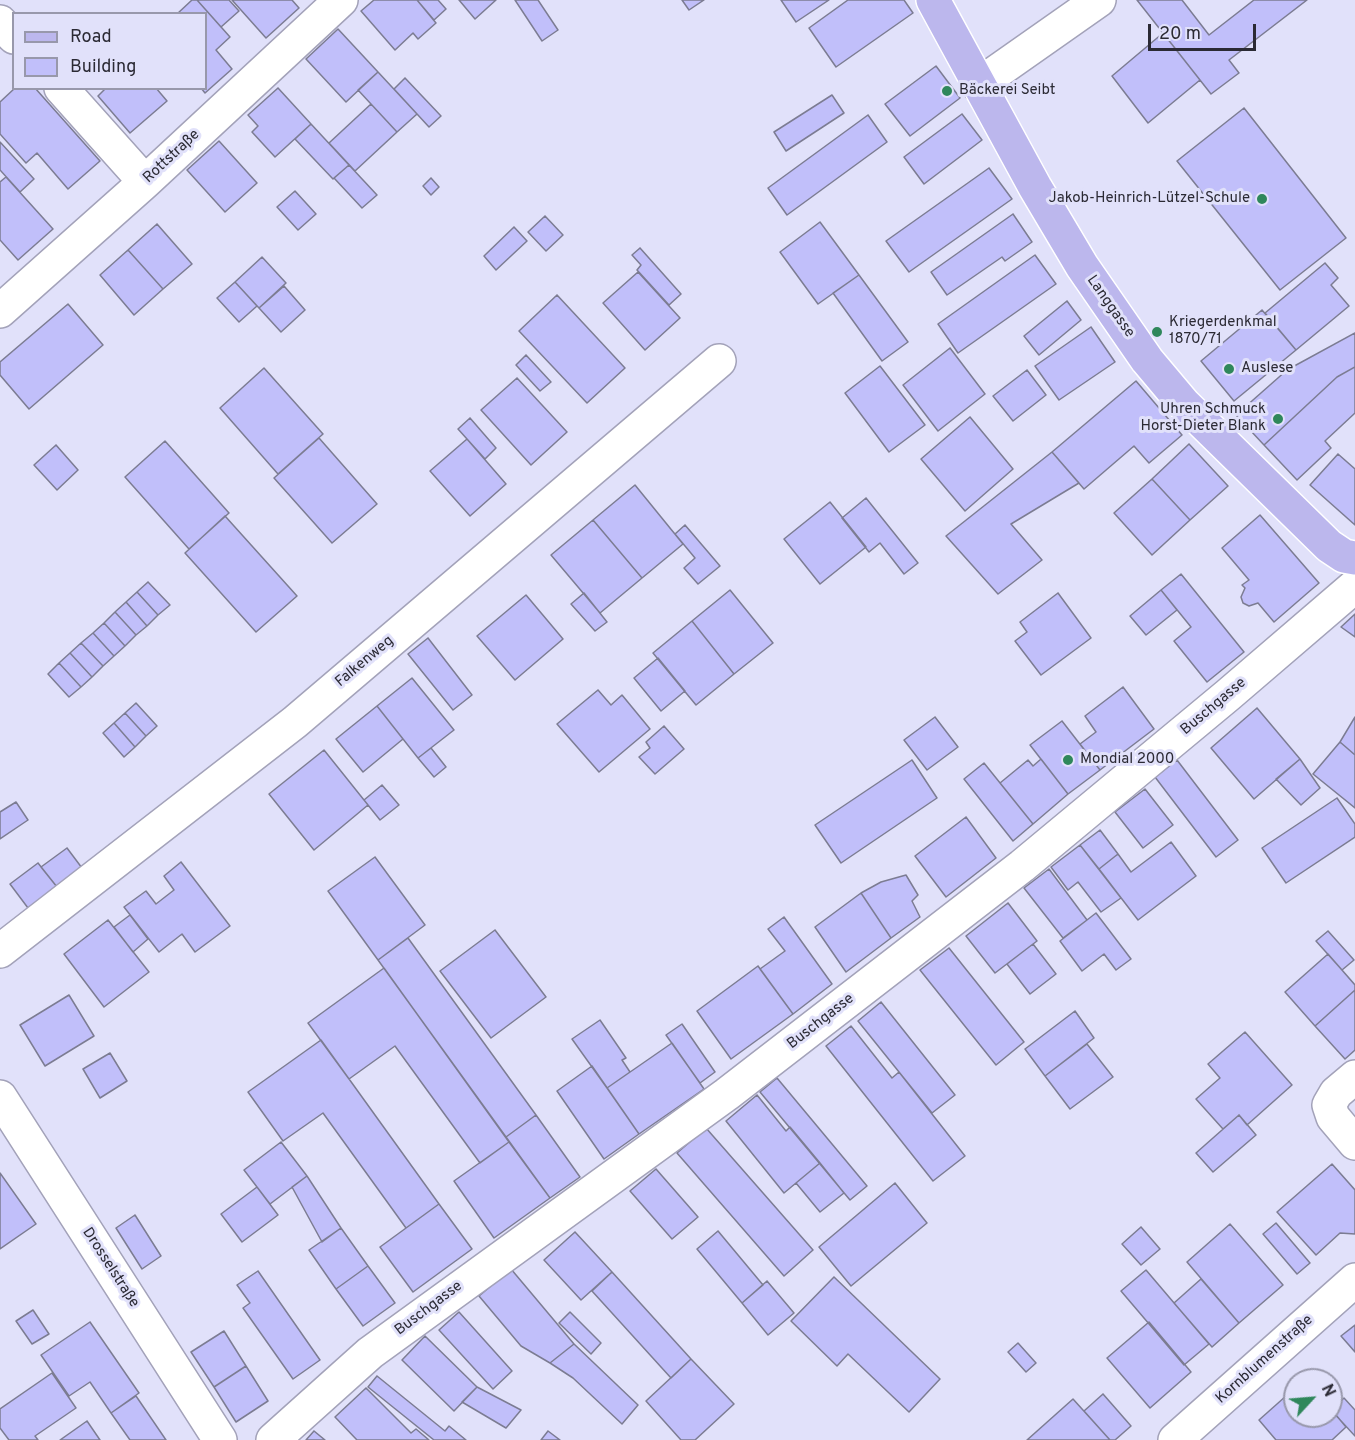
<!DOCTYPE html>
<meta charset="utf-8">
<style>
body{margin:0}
#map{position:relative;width:1355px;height:1440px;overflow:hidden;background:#e1e1fa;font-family:Overpass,sans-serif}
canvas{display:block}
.legend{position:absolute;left:12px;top:12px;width:195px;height:78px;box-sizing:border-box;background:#e1e1fa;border:2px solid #9898ab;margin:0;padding:8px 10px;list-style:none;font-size:18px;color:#2b2a34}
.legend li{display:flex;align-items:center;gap:12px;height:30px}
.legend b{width:30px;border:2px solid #9898ab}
.north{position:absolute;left:1283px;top:1368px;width:60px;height:60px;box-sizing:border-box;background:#e1e1fa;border:2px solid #9898ab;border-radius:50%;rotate:64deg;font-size:16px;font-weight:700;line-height:24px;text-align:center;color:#2b2a34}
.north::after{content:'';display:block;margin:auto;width:21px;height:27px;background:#2f875b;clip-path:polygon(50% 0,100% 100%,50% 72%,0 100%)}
.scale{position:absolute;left:1148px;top:24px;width:108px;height:27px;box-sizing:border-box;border:3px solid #2b2a34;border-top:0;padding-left:8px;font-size:18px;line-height:21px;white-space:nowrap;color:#2b2a34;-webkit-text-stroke:4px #e1e1fa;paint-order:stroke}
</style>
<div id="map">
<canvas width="1355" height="1440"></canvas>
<ul class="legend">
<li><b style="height:8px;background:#bcb7ed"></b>Road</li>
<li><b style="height:16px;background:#c1bffa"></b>Building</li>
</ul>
<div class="north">N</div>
<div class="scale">20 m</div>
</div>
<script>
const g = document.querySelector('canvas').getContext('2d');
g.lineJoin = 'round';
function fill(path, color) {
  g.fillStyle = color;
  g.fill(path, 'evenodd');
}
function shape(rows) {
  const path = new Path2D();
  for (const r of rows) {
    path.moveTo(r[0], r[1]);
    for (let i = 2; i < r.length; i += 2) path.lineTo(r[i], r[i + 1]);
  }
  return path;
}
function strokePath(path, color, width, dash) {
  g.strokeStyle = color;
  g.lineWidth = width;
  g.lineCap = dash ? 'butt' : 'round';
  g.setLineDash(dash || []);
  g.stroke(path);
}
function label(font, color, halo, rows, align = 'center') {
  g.font = font + ' Overpass,sans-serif';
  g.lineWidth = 6;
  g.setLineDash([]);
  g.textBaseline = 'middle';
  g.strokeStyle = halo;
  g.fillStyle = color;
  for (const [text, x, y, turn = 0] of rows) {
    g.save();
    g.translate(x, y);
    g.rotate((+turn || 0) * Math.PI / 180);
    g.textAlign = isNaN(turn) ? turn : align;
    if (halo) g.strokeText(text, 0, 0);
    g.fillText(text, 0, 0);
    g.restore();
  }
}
const building = shape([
 [192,0,197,0,230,37,216,50,232,69,205,93,201,88,206,88,206,14,177,14,192,0],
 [197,0,229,0,239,11,221,27,197,0],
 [232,0,292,0,299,8,266,38,232,0],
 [374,0,417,0,436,23,418,39,413,33,395,50,361,11,374,0],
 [417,0,438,0,446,9,434,20,417,0],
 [459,0,496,0,475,19,459,0],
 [515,0,538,0,558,30,542,41,515,0],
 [682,0,704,0,689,10,682,0],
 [781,0,829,0,796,22,781,0],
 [848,0,904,0,913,13,836,67,809,28,848,0],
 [1137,0,1182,0,1209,35,1254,0,1307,0,1229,60,1239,73,1211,94,1137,0],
 [338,29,378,72,346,102,306,59,338,29],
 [1163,33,1200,80,1148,123,1112,76,1163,33],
 [936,66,960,98,910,136,885,104,936,66],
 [378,72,417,114,397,132,358,90,378,72],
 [405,78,441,116,429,127,394,89,405,78],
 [15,88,35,88,100,161,68,189,37,153,26,163,0,134,0,102,15,88],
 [106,88,156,88,167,101,130,133,98,96,106,88],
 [278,88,311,124,275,157,252,132,258,126,248,115,278,88],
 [832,95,844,113,786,151,774,132,832,95],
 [371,104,397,132,355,171,329,143,371,104],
 [1244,108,1346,238,1280,290,1177,161,1244,108],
 [962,114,982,140,924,184,904,157,962,114],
 [868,115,887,142,787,215,768,188,868,115],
 [311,124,349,165,333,179,295,139,311,124],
 [219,141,257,183,225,212,187,170,219,141],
 [0,142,34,179,20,192,0,170,0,142],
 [349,165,377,195,362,208,334,178,349,165],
 [989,168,1012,199,909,272,886,241,989,168],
 [6,177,53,229,18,260,0,240,0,182,6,177],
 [431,178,439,187,431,195,423,186,431,178],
 [295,191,316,214,298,230,277,207,295,191],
 [1013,214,1032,242,1005,261,1002,257,947,295,931,272,1013,214],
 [545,216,563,235,546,251,528,232,545,216],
 [820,222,859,275,818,304,780,252,820,222],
 [157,224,192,264,163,289,128,250,157,224],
 [514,227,527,241,496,270,484,256,514,227],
 [640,248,681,294,669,305,637,270,641,265,632,255,640,248],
 [128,250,163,289,134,315,100,275,128,250],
 [1035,255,1056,284,958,353,938,324,1035,255],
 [262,257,286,283,259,308,235,282,262,257],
 [1325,263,1338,278,1331,285,1349,306,1296,350,1265,313,1325,263],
 [638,272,680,318,645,350,603,303,638,272],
 [859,275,908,342,882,361,833,293,859,275],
 [235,282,257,306,239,322,217,298,235,282],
 [284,286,305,310,281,332,259,308,284,286],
 [557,295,625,368,587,403,519,331,557,295],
 [1067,301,1081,320,1039,355,1024,336,1067,301],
 [68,304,103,345,29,409,0,375,0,362,68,304],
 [1262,310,1296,350,1234,401,1201,361,1262,310],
 [1091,327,1115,362,1059,400,1035,366,1091,327],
 [1355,333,1355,367,1337,377,1264,445,1236,415,1287,370,1355,333],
 [950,348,985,394,938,431,903,385,950,348],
 [526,355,551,382,540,391,516,365,526,355],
 [880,366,925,425,889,452,845,393,880,366],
 [1355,367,1355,413,1325,441,1331,448,1297,480,1264,445,1337,377,1355,367],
 [264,368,323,434,278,474,220,408,264,368],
 [1027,370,1046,395,1013,421,993,396,1027,370],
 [517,378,567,432,531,465,481,410,517,378],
 [1136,381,1182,435,1149,463,1134,446,1084,489,1052,452,1136,381],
 [970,417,1013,469,965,511,921,459,970,417],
 [470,418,496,448,485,459,458,429,470,418],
 [319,438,377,504,332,543,274,478,319,438],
 [467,439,506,484,470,516,430,471,467,439],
 [165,441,229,513,189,549,125,477,165,441],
 [1189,444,1228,486,1190,520,1152,479,1189,444],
 [56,445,78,470,57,490,34,465,56,445],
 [1052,452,1079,483,1011,524,1042,560,998,594,946,536,1052,452],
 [1338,454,1355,469,1355,525,1310,485,1338,454],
 [1152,479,1190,520,1152,555,1114,513,1152,479],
 [635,485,683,544,642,578,593,520,635,485],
 [866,498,918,563,904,574,880,543,869,552,842,518,866,498],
 [830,502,866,547,820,584,784,539,830,502],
 [1260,515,1319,583,1274,622,1258,603,1249,606,1243,603,1241,597,1245,588,1242,585,1249,580,1222,548,1260,515],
 [225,516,297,596,256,632,185,553,225,516],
 [593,520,642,578,600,613,551,555,593,520],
 [685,525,720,566,698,584,684,568,695,558,675,534,685,525],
 [1181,574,1244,652,1207,682,1174,641,1191,627,1161,590,1181,574],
 [148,582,170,605,158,615,137,592,148,582],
 [730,590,773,643,734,674,692,621,730,590],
 [1161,590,1177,610,1146,635,1130,616,1161,590],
 [137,592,158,615,147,626,126,602,137,592],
 [584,593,607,622,595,631,571,604,584,593],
 [1058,593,1091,638,1041,675,1015,641,1027,632,1020,622,1058,593],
 [526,595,563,639,515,680,477,636,526,595],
 [126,602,147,626,136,635,115,612,126,602],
 [115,612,136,635,125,646,104,623,115,612],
 [1355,614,1355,637,1341,627,1355,614],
 [692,621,734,674,696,705,653,653,692,621],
 [104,623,125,646,114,656,93,633,104,623],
 [93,633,114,656,103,666,81,643,93,633],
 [428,638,472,695,453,710,408,654,428,638],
 [81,643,103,666,92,677,70,653,81,643],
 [70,653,92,677,81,687,59,663,70,653],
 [658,658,685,691,661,711,634,678,658,658],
 [59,663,81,687,69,697,48,674,59,663],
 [412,678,454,730,418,758,377,706,412,678],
 [1123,687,1154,729,1100,770,1080,744,1096,732,1085,716,1123,687],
 [598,690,611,705,622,695,650,729,599,772,557,724,598,690],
 [136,703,157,726,146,736,125,713,136,703],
 [377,706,403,739,363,772,336,739,377,706],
 [1257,708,1300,759,1254,799,1211,748,1257,708],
 [125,713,146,736,135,747,114,723,125,713],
 [935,717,958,747,927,770,904,740,935,717],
 [1355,717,1355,755,1340,742,1355,717],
 [1062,721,1100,770,1068,794,1030,745,1062,721],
 [114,723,135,747,124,757,103,733,114,723],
 [664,726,684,749,655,774,639,757,650,748,646,742,664,726],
 [1340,742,1355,755,1355,808,1313,774,1340,742],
 [431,748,446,767,434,777,418,758,431,748],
 [324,750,368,805,314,850,269,794,324,750],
 [1041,759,1068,794,1033,824,1000,783,1028,760,1033,766,1041,759],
 [1300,759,1320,788,1301,805,1276,779,1300,759],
 [912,760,937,798,841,863,815,825,912,760],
 [1177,760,1238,840,1216,857,1155,777,1177,760],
 [984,763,1033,824,1013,841,964,779,984,763],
 [382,785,399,805,380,820,364,800,382,785],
 [1145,789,1173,825,1143,848,1115,812,1145,789],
 [1337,798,1355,824,1355,837,1286,883,1262,848,1337,798],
 [16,802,28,820,0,839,0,812,16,802],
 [966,817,996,858,946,897,915,856,966,817],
 [1100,830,1118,854,1099,869,1080,845,1100,830],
 [1171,842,1196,876,1138,920,1099,869,1118,854,1131,872,1171,842],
 [1080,845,1121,898,1101,912,1078,882,1068,890,1051,867,1080,845],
 [67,848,82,868,57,887,41,867,67,848],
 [375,857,425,925,378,960,328,891,375,857],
 [181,862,230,926,195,952,182,934,159,952,124,907,146,891,156,904,174,890,164,876,181,862],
 [38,863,57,887,28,908,10,884,38,863],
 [1049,869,1087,920,1063,938,1024,888,1049,869],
 [906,875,918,895,912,901,920,917,891,938,861,893,881,882,906,875],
 [861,893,891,938,846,972,815,927,861,893],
 [1008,903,1037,941,995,973,966,936,1008,903],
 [1096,913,1131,959,1116,970,1104,954,1082,971,1060,941,1096,913],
 [130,915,148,939,133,952,114,927,130,915],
 [784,917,832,984,793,1014,760,969,785,951,768,929,784,917],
 [108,920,149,972,104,1007,64,954,108,920],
 [495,930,546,997,491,1038,440,971,495,930],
 [1328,931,1354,960,1342,970,1316,941,1328,931],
 [408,938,536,1115,506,1137,378,960,408,938],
 [1033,944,1056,974,1030,994,1007,964,1033,944],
 [949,948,1024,1042,996,1065,920,970,949,948],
 [1328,954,1355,985,1355,990,1315,1026,1285,992,1328,954],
 [758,966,793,1014,731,1059,697,1011,758,966],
 [384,968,509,1142,480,1163,395,1046,349,1079,308,1023,384,968],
 [1355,990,1355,1050,1345,1059,1315,1026,1355,990],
 [69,995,94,1036,45,1066,20,1025,69,995],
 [881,1002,955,1095,932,1113,858,1021,881,1002],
 [1075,1011,1094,1038,1045,1076,1025,1049,1075,1011],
 [600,1020,626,1058,622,1060,630,1072,607,1088,572,1039,600,1020],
 [682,1024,715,1072,700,1083,666,1035,682,1024],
 [851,1026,892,1078,899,1072,965,1156,933,1181,826,1046,851,1026],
 [1245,1032,1292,1085,1247,1125,1239,1115,1223,1129,1196,1099,1220,1078,1208,1064,1245,1032],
 [321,1040,439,1204,406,1228,323,1113,283,1141,248,1092,321,1040],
 [672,1043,704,1089,639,1134,607,1088,672,1043],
 [1087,1044,1113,1077,1070,1109,1045,1076,1087,1044],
 [110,1053,127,1081,100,1098,83,1069,110,1053],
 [592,1066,639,1134,604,1159,557,1091,592,1066],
 [777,1078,867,1186,850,1200,760,1092,777,1078],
 [757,1095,786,1131,790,1127,820,1163,784,1193,726,1121,757,1095],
 [536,1115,580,1177,550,1198,506,1137,536,1115],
 [1239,1115,1256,1135,1213,1172,1196,1153,1239,1115],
 [706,1128,813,1250,784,1276,677,1153,706,1128],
 [281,1142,307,1176,270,1204,244,1170,281,1142],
 [509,1142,550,1198,494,1238,454,1181,509,1142],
 [820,1163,844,1193,820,1212,796,1183,820,1163],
 [1332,1164,1355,1190,1355,1234,1340,1233,1316,1255,1277,1212,1332,1164],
 [656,1169,698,1217,672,1239,630,1191,656,1169],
 [0,1173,36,1224,0,1249,0,1173],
 [307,1176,341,1228,322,1242,292,1187,307,1176],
 [895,1183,927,1223,851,1286,819,1247,895,1183],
 [257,1187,278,1215,242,1242,221,1214,257,1187],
 [439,1204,472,1249,413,1292,380,1247,439,1204],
 [135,1215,161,1256,142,1269,116,1228,135,1215],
 [1276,1223,1310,1263,1297,1274,1263,1234,1276,1223],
 [1230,1224,1283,1285,1239,1323,1187,1262,1230,1224],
 [1141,1227,1160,1249,1141,1265,1122,1244,1141,1227],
 [341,1228,368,1266,336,1289,309,1250,341,1228],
 [718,1231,763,1285,742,1303,697,1249,718,1231],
 [575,1232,612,1272,581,1300,544,1260,575,1232],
 [368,1266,395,1303,363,1326,336,1289,368,1266],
 [511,1269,574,1344,550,1363,521,1346,479,1296,511,1269],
 [1146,1270,1209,1344,1184,1365,1121,1291,1146,1270],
 [258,1271,320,1360,293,1379,243,1308,250,1303,237,1285,258,1271],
 [612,1272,691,1359,671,1378,592,1291,612,1272],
 [834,1277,940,1379,909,1412,848,1354,837,1366,791,1321,834,1277],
 [1201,1279,1239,1323,1212,1347,1174,1303,1201,1279],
 [767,1281,794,1313,768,1335,742,1303,767,1281],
 [33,1310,49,1334,32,1344,16,1321,33,1310],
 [459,1312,512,1371,493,1389,439,1330,459,1312],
 [570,1312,601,1343,591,1354,559,1323,570,1312],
 [90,1322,139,1393,111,1413,90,1382,69,1396,41,1355,90,1322],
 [1149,1322,1191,1372,1150,1408,1107,1358,1149,1322],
 [1355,1325,1355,1352,1341,1336,1355,1325],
 [224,1331,246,1366,214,1387,191,1352,224,1331],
 [425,1336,477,1387,454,1411,402,1360,425,1336],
 [1018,1343,1036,1363,1026,1372,1008,1352,1018,1343],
 [574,1344,638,1405,622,1424,573,1378,550,1363,574,1344],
 [691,1359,734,1404,695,1440,681,1440,646,1401,691,1359],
 [246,1366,268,1401,236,1422,214,1387,246,1366],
 [52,1373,76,1408,35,1436,38,1440,9,1440,0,1428,0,1409,52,1373],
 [377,1376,445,1431,449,1426,466,1440,434,1440,368,1387,377,1376],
 [477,1387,521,1410,506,1428,462,1402,477,1387],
 [366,1388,411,1433,416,1429,429,1440,357,1440,335,1417,366,1388],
 [1295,1388,1295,1416,1331,1416,1331,1409,1346,1427,1332,1440,1276,1440,1259,1420,1295,1388],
 [1103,1394,1131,1426,1115,1440,1110,1440,1084,1411,1103,1394],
 [136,1396,166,1440,130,1440,111,1413,136,1396],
 [1344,1398,1355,1410,1355,1436,1331,1410,1344,1398],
 [1073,1399,1110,1440,1027,1440,1073,1399],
 [87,1421,100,1440,60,1440,87,1421],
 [314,1431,325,1440,306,1440,314,1431],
 [548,1431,560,1440,541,1440,548,1431]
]);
const minor = shape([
 [0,22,14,37],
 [978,85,1099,0],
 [61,88,145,182],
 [0,311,145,182,341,0],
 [0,951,295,722,719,361],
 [1355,1077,1336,1093,1329,1105,1333,1117,1355,1143],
 [0,1097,220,1440],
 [273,1440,370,1353,727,1094,1022,866,1228,695,1355,586],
 [1175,1440,1355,1280]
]);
const major = shape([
 [933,0,1035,187,1082,266,1147,360,1184,404,1329,546,1344,556,1355,558]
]);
const markers = [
 [947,91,6,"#2f875b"],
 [1262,199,6,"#2f875b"],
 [1157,332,6,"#2f875b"],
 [1229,369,6,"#2f875b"],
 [1278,419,6,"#2f875b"],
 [1068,760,6,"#2f875b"]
];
const poiNames = [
 ["Bäckerei Seibt",959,91],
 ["Jakob-Heinrich-Lützel-Schule",1250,199,"right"],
 ["Kriegerdenkmal",1169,323],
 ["1870/71",1169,340],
 ["Auslese",1241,369],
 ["Uhren Schmuck",1266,410,"right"],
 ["Horst-Dieter Blank",1266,427,"right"],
 ["Mondial 2000",1080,760]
];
const streetNames = [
 ["Rottstraße",172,157,-43],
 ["Langgasse",1110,307,55],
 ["Falkenweg",365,662,-40],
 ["Buschgasse",1214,707,-40],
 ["Buschgasse",821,1022,-38],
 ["Drosselstraße",110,1268,57],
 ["Buschgasse",429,1309,-37],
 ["Kornblumenstraße",1265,1360,-42]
];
fill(building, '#c1bffa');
strokePath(building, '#7c7c92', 1.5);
strokePath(minor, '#a3a2b9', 36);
strokePath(major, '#fff', 36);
strokePath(minor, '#fff', 33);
strokePath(major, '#bcb7ed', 33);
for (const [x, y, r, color] of markers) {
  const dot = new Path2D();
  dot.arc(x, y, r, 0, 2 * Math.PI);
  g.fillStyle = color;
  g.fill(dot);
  strokePath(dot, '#e1e1fa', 2);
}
label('15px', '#2b2a34', '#e1e1fa', poiNames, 'left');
label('15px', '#2b2a34', '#e1e1fa', streetNames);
</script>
